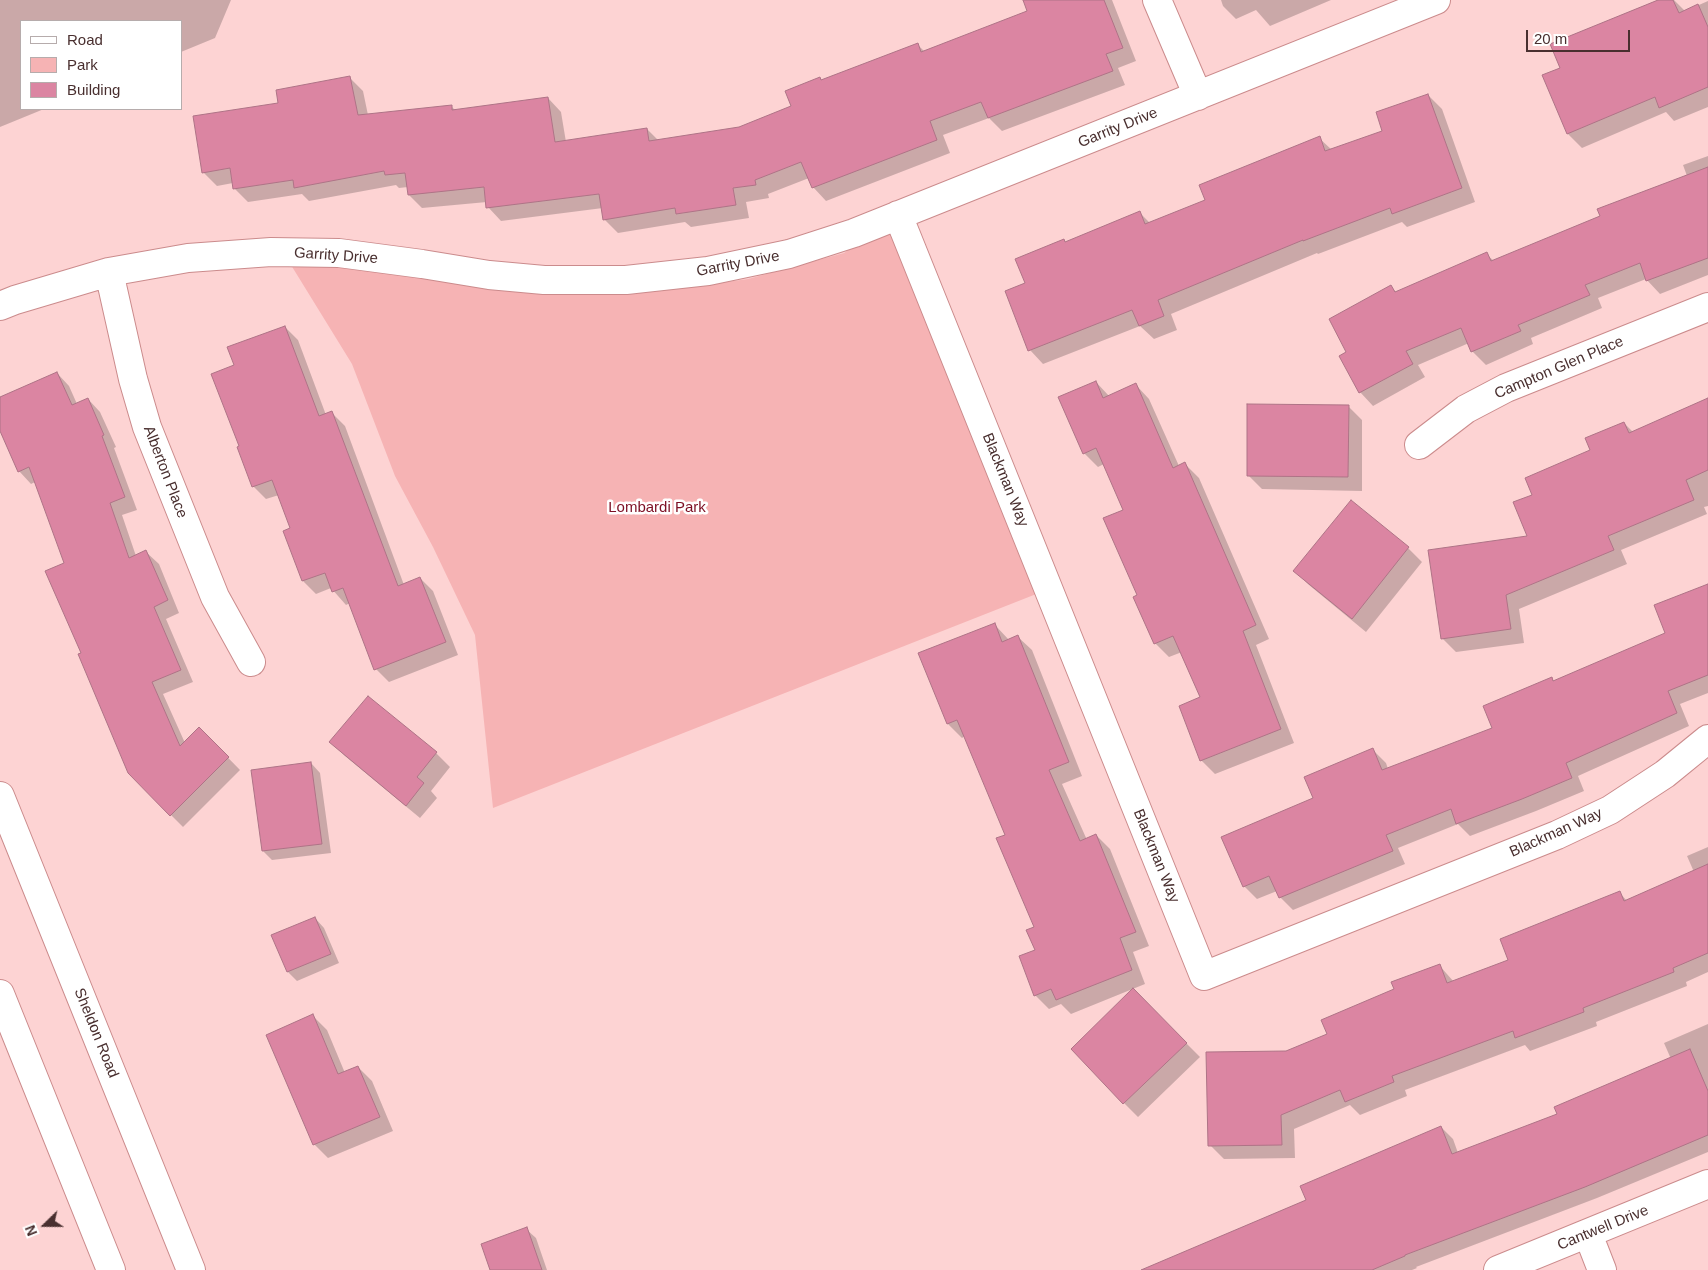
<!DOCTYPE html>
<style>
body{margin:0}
#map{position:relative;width:1708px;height:1270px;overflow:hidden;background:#fdd3d3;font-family:Arial,sans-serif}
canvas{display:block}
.legend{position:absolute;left:20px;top:20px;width:162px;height:90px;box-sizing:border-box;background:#fff;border:1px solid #b6acac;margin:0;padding:6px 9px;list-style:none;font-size:15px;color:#492f2f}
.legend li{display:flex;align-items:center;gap:10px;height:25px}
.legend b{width:25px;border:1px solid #b6acac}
.north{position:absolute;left:20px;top:1200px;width:50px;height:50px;-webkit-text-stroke:4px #fff;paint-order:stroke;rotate:248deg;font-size:14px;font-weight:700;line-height:20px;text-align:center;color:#492f2f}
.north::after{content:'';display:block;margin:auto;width:18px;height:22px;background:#492f2f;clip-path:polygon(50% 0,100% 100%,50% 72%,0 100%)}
.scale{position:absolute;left:1526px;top:30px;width:104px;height:22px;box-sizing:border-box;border:2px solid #492f2f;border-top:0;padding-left:6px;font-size:15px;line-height:18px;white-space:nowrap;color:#492f2f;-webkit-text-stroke:4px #fff;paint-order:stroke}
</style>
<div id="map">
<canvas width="1708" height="1270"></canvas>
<ul class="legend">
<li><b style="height:6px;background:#fff"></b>Road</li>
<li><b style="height:14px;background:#f6b3b4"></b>Park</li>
<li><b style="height:14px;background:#db85a2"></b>Building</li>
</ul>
<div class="north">N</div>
<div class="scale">20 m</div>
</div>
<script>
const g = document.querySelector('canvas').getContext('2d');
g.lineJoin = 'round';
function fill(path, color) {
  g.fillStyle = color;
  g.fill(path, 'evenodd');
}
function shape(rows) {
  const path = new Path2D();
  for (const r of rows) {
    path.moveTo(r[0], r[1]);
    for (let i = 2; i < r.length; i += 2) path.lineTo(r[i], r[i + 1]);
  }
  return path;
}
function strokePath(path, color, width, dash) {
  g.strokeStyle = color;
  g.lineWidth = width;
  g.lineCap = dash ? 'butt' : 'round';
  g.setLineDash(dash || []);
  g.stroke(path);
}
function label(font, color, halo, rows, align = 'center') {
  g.font = font + ' Arial,sans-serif';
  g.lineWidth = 5;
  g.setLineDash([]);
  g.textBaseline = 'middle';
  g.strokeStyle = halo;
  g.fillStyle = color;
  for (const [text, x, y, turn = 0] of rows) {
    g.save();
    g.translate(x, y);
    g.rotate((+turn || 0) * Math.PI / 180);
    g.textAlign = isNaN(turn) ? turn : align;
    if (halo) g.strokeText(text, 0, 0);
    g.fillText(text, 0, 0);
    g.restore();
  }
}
const green = shape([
 [898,215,1049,589,493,808,475,635,433,547,395,476,352,364,291,265,369,266,578,293,683,288,748,279,844,253]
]);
const shadow = shape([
 [0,0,231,0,215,38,181,52,181,21,21,21,21,109,44,109,0,127],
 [1024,0,1112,0,1136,61,1118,68,1125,85,1002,131,989,118,943,135,950,153,826,201,813,187,809,178,768,194,769,198,746,202,749,218,691,227,685,222,618,233,604,219,603,208,501,221,488,207,487,202,422,208,409,195,408,187,399,188,396,185,309,201,302,194,248,202,234,188,233,183,217,186,203,172,280,104,350,78,363,91,368,115,451,106,456,111,548,98,561,112,566,142,647,129,659,141,739,128,793,107,820,78,822,81,918,45,925,52,1029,12],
 [1221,0,1331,0,1270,26,1256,10,1236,19,1223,6],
 [1661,0,1674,0,1685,11,1708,1,1708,107,1674,121,1666,112,1582,148,1568,134,1561,69],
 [1428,95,1442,109,1475,202,1407,227,1402,222,1318,254,1317,253,1171,314,1177,330,1154,339,1140,326,1043,364,1030,350,1026,284,1065,243,1140,213,1150,223,1206,201,1319,138,1332,150,1384,132],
 [1708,156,1708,275,1660,294,1646,279,1598,298,1602,308,1531,338,1533,344,1486,365,1473,352,1469,343,1418,365,1425,377,1373,406,1360,392,1348,352,1391,287,1397,293,1486,254,1494,261,1601,216,1687,176,1683,165],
 [285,327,298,340,326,415,332,413,345,426,404,585,420,578,433,591,458,655,389,682,376,669,350,603,346,605,331,588,316,594,303,581,285,532,292,529,279,495,266,499,253,486,241,447,236,366],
 [57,373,69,386,77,404,88,399,100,412,116,447,114,448,137,510,122,515,136,556,146,552,159,564,179,613,166,619,193,682,163,694,185,743,199,728,240,770,183,827,129,773,82,654,65,563,35,482,31,484,19,471,0,428,0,398],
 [1096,382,1109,396,1136,385,1149,399,1179,466,1185,464,1199,478,1269,639,1256,645,1294,743,1215,774,1201,760,1202,698,1182,652,1169,657,1155,643,1124,511,1104,464,1098,467,1084,453],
 [1708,399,1708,506,1704,507,1707,514,1621,550,1627,564,1519,609,1524,643,1456,652,1442,638,1529,537,1534,495,1592,451,1624,423,1633,432],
 [1348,406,1362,420,1362,491,1262,489,1248,475],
 [1351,502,1408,548,1422,562,1366,632,1309,585,1295,571],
 [1708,585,1708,693,1680,704,1689,726,1578,776,1584,791,1536,811,1470,836,1458,824,1398,848,1405,864,1293,910,1280,897,1277,891,1257,899,1244,886,1315,799,1373,750,1386,763,1388,769,1494,729,1552,679,1555,682,1666,633],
 [995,625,1009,640,1018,637,1032,650,1082,776,1062,784,1087,840,1096,835,1110,849,1149,946,1133,952,1145,984,1071,1014,1061,1004,1049,1009,1035,995,1036,927,1007,835,965,736,962,738,948,724],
 [368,697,436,753,450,767,431,791,437,798,420,818,345,756,331,742],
 [311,763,320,773,331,853,272,860,263,851],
 [1708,847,1708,972,1686,982,1687,986,1596,1022,1597,1026,1530,1051,1525,1045,1405,1090,1407,1096,1360,1115,1350,1105,1294,1129,1295,1158,1224,1159,1210,1145,1287,1052,1328,1034,1396,990,1439,965,1454,982,1509,961,1619,892,1627,901,1694,872,1687,856],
 [315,918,324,928,339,963,297,981,288,972,273,936],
 [1133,990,1200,1057,1138,1117,1124,1103],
 [313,1016,327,1030,345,1073,358,1067,372,1081,393,1131,328,1158,314,1144],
 [1708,1024,1708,1152,1597,1198,1416,1267,1417,1268,1412,1270,1143,1270,1307,1200,1441,1127,1453,1139,1458,1153,1558,1114,1671,1059,1664,1043],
 [526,1229,536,1238,547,1270,491,1270]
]);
const building = shape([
 [1023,0,1104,0,1123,48,1106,54,1113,71,988,118,981,102,930,121,937,140,812,188,801,162,755,180,756,185,733,188,736,205,676,214,675,208,603,220,599,194,486,208,484,187,408,195,405,173,385,175,384,171,294,188,293,180,233,189,230,168,202,173,193,116,278,103,276,90,350,76,358,115,452,105,452,110,548,97,555,142,647,128,649,141,739,127,791,106,785,91,820,77,821,80,918,43,921,52,1027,11,1023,0],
 [1658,0,1673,0,1679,13,1698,4,1708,27,1708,87,1659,108,1655,97,1567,134,1542,75,1560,68,1550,44,1658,0],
 [1428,94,1462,188,1392,214,1390,208,1303,241,1303,240,1158,300,1164,316,1139,326,1132,310,1028,351,1005,291,1025,283,1015,259,1064,239,1065,242,1140,211,1145,224,1205,200,1199,185,1320,136,1325,151,1382,131,1376,112,1428,94],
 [1708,167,1708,258,1646,281,1640,263,1585,285,1590,295,1518,325,1521,331,1471,352,1461,328,1406,351,1413,364,1359,393,1339,356,1346,352,1329,319,1391,285,1395,292,1487,252,1491,261,1600,216,1597,209,1708,167],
 [285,326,319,416,332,411,398,586,420,577,446,642,374,670,343,588,332,592,325,573,302,581,283,531,290,528,272,480,252,487,237,447,239,446,211,374,234,365,227,347,285,326],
 [57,372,72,405,88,398,104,435,102,436,125,497,110,503,129,558,146,550,168,600,154,607,181,670,152,682,180,746,199,727,229,757,170,816,128,773,78,654,81,653,45,571,64,563,29,467,18,472,0,431,0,397,57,372],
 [1096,381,1103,398,1136,383,1173,468,1185,462,1256,625,1243,631,1281,729,1200,761,1179,706,1200,697,1173,636,1154,644,1133,597,1137,595,1103,518,1123,510,1096,448,1083,454,1058,397,1096,381],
 [1708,398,1708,470,1686,480,1694,500,1608,536,1614,550,1506,595,1511,629,1441,639,1428,550,1527,536,1513,502,1532,495,1525,478,1590,450,1585,438,1624,422,1629,433,1708,398],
 [1247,404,1349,405,1348,477,1247,476,1247,404],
 [1351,500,1409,547,1352,619,1293,571,1351,500],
 [1708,584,1708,675,1668,691,1677,713,1566,763,1572,778,1522,799,1456,824,1451,809,1386,835,1393,851,1279,898,1269,876,1243,887,1221,837,1313,798,1304,777,1373,748,1382,770,1492,728,1483,706,1552,677,1553,681,1665,633,1654,605,1708,584],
 [995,623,1002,642,1018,635,1069,762,1049,770,1080,841,1096,834,1136,932,1120,938,1132,970,1056,1000,1051,989,1034,996,1019,956,1035,950,1026,930,1034,927,996,838,1005,835,957,720,947,724,918,653,995,623],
 [368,696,437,752,417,777,424,783,406,806,329,742,368,696],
 [311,762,322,844,262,851,251,770,311,762],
 [1708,864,1708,953,1673,968,1674,972,1583,1008,1584,1012,1515,1038,1513,1031,1392,1076,1394,1082,1345,1102,1340,1090,1281,1115,1282,1145,1208,1146,1206,1052,1286,1051,1327,1034,1321,1020,1394,989,1391,982,1440,964,1447,983,1508,960,1500,939,1620,891,1624,901,1708,864],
 [315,917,331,954,287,972,271,935,315,917],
 [1133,988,1187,1043,1123,1104,1071,1049,1133,988],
 [313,1014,338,1074,358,1066,380,1117,313,1145,266,1035,313,1014],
 [1690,1049,1708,1091,1708,1135,1585,1187,1405,1255,1405,1256,1372,1270,1141,1270,1306,1200,1300,1186,1441,1126,1452,1154,1557,1114,1554,1107,1690,1049],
 [527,1227,542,1270,490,1270,481,1244,527,1227]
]);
const minor = shape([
 [1157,0,1198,96],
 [898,215,1204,976,1557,835,1610,810,1665,774,1708,739],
 [109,272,133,379,147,427,215,597,251,662],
 [0,306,15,300,109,272,188,258,271,252,339,253,422,264,489,275,544,280,626,280,708,271,789,254,854,233,1436,0],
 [1419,445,1466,409,1506,388,1708,307],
 [1588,1234,1602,1270],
 [1498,1270,1708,1184]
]);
const secondary = shape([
 [0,796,191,1270],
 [0,994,111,1270]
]);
const streetNames = [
 ["Garrity Drive",1118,128,-22],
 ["Garrity Drive",336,256,4],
 ["Garrity Drive",738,264,-11],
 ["Campton Glen Place",1559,368,-23],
 ["Alberton Place",165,472,69],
 ["Blackman Way",1005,480,68],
 ["Blackman Way",1556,833,-24],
 ["Blackman Way",1156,856,68],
 ["Sheldon Road",96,1033,68],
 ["Cantwell Drive",1603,1228,-22]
];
const parkNames = [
 ["Lombardi Park",657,508]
];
fill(green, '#f6b3b4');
fill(shadow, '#0003');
fill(building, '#db85a2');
strokePath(building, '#ae7386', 1);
strokePath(minor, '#cb8b8c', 30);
strokePath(secondary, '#cb8b8c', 30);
strokePath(minor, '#fff', 28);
strokePath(secondary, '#fff', 28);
label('15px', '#492f2f', '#fff', streetNames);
label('15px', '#7d0f24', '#fff', parkNames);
</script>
